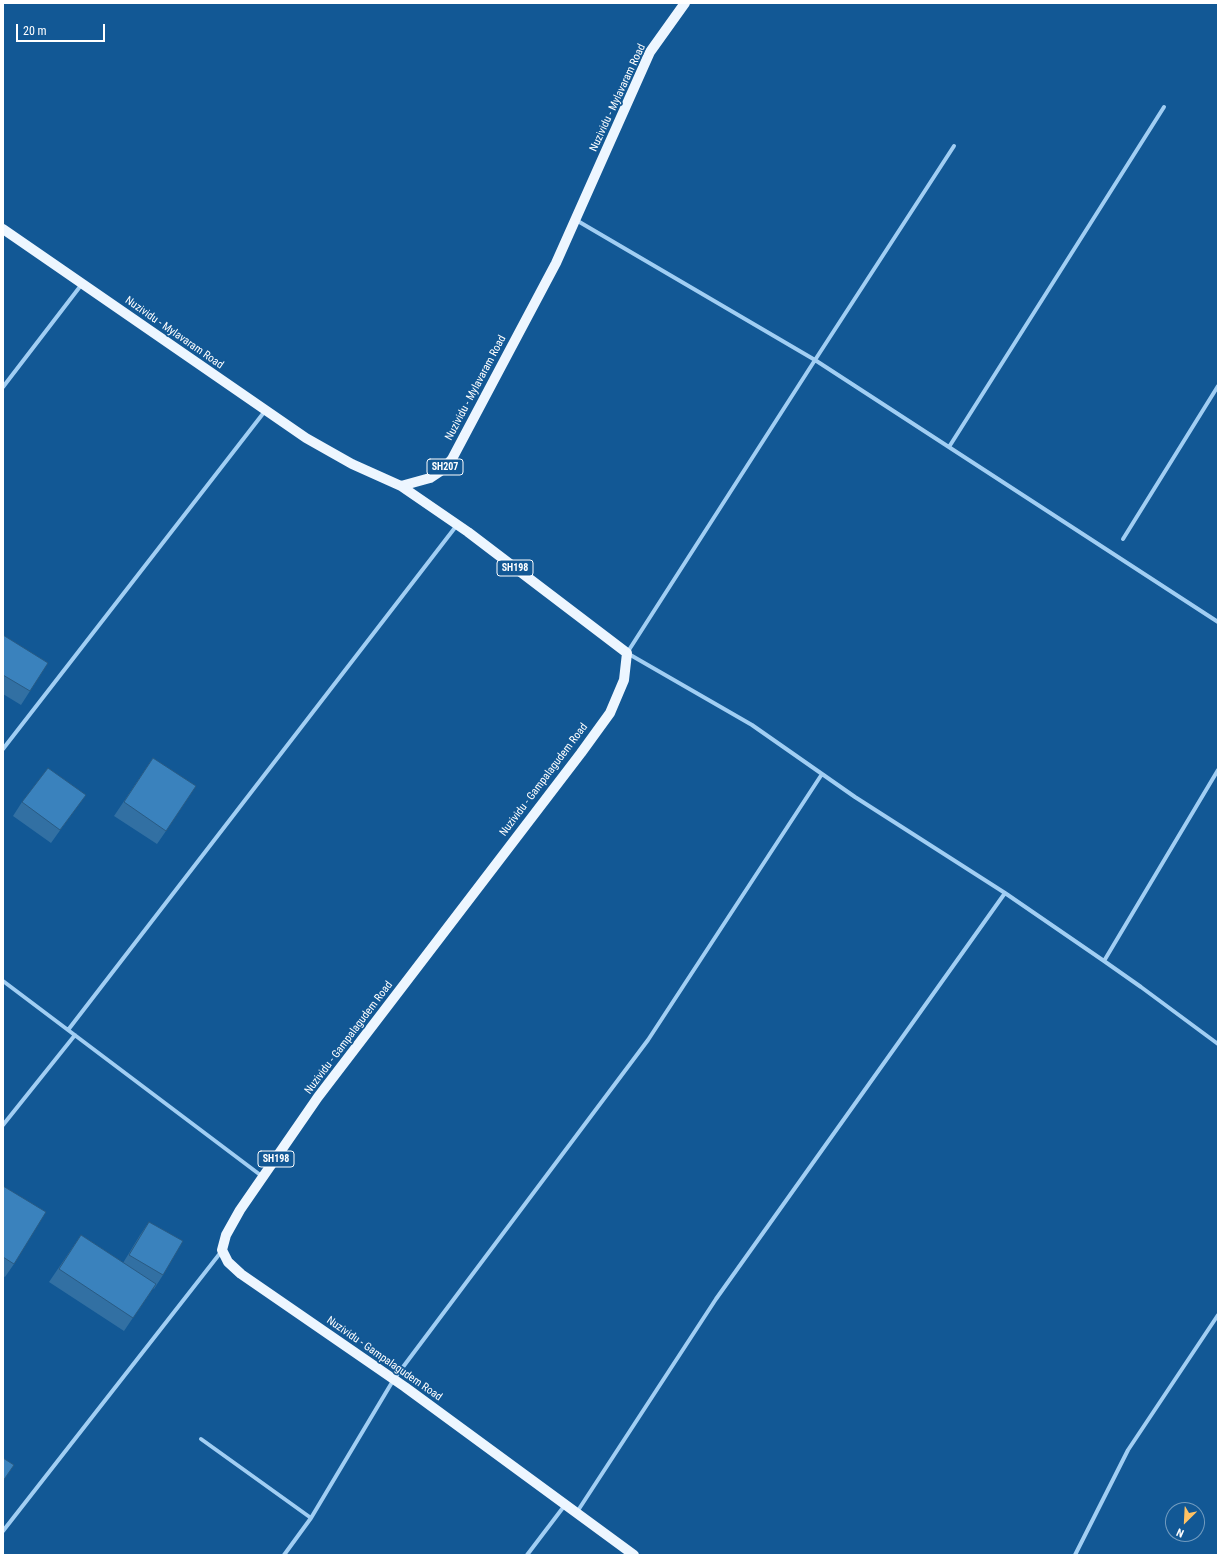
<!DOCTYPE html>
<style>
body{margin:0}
#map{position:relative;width:1221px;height:1558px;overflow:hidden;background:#125895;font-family:"Roboto Condensed",sans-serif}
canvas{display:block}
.frame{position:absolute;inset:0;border:4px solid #fff;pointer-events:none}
.north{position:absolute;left:1165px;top:1502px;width:40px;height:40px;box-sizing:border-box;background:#125895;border:1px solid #719bbf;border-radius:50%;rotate:204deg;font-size:11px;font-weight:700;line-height:16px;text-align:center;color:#fff}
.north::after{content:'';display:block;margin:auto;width:14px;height:18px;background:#ffc263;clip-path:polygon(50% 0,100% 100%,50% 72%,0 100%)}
.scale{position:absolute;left:16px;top:24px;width:89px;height:18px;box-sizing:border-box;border:2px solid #fff;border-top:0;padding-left:5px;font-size:12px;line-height:14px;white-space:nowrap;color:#fff;-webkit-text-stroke:3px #125895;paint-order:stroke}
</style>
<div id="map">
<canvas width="1221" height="1558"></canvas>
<div class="frame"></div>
<div class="north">N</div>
<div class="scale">20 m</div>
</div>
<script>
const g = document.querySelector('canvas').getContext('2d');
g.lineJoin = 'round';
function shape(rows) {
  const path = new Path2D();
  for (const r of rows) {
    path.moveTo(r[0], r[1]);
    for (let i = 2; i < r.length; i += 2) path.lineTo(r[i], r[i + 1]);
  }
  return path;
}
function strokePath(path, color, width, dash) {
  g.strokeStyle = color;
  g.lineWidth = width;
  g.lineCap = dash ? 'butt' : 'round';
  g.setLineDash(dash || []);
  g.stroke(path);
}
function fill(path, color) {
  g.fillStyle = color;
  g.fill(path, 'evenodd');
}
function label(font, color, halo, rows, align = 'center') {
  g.font = font + ' "Roboto Condensed",sans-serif';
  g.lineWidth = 3.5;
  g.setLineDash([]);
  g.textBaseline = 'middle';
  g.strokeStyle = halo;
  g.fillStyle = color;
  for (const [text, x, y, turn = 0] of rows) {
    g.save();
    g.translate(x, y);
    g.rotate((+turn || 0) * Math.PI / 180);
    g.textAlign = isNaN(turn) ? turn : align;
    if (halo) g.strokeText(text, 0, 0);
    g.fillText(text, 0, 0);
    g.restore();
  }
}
const minor = shape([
 [954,146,815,360,627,653,752,725,855,797,1005,893,1104,961,1141,987,1218,1044],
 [576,220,815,360,1218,622],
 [3,387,82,284],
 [949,447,1164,107],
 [1123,539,1218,386],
 [3,749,265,411],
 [1104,961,1218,770],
 [3,981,263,1177],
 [68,1030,457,525],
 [3,1125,75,1035],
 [201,1439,311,1518,284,1555],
 [577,1512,716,1299,1005,893],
 [311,1518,394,1379,648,1040,822,774],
 [3,1531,221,1252],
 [527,1555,565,1505],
 [1075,1555,1128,1450,1218,1315]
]);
const primary = shape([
 [3,229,306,438,352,464,401,486,430,478,442,470,452,459,556,263,650,52,685,3],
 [401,486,468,532,627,653,624,680,610,713,581,753,318,1097,240,1210,226,1235,222,1250,228,1262,241,1274,405,1387,634,1555]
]);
const wall = shape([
 [3,635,30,691,21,705,3,694],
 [153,758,166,831,157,844,114,816],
 [22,802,76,808,51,843,13,816],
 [3,1186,14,1264,5,1277,3,1276],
 [149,1222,163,1275,154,1289,153,1288,124,1331,49,1282,81,1235,123,1263,140,1235]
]);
const building = shape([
 [3,635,48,663,30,691,3,675,3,635],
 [153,758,196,786,166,831,124,802,153,758],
 [48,768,86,795,60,830,22,802,48,768],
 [3,1186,46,1212,14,1264,3,1257,3,1186],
 [149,1222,183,1241,163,1275,129,1255,149,1222],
 [81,1235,156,1284,133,1318,59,1269,81,1235],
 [3,1458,14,1465,3,1481,3,1458]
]);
const shields = [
 [445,467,36],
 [515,568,36],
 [276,1159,36]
];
const shieldNames = [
 ["SH207",445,467],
 ["SH198",515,568],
 ["SH198",276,1159]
];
const streetNames = [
 ["Nuzividu - Mylavaram Road",618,98,-65],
 ["Nuzividu - Mylavaram Road",174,333,35],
 ["Nuzividu - Mylavaram Road",476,388,-62],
 ["Nuzividu - Gampalagudem Road",544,780,-53],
 ["Nuzividu - Gampalagudem Road",349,1038,-53],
 ["Nuzividu - Gampalagudem Road",384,1359,35]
];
strokePath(minor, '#a1cef3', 4);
strokePath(primary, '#edf6ff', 10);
fill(wall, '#3270a3');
fill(building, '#3a82bd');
strokePath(building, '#295b84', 1);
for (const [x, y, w] of shields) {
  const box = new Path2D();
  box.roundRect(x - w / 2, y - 8, w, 16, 3);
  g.fillStyle = '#125895';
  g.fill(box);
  strokePath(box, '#fff', 1);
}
label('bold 10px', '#fff', null, shieldNames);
label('11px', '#fff', '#125895', streetNames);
</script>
